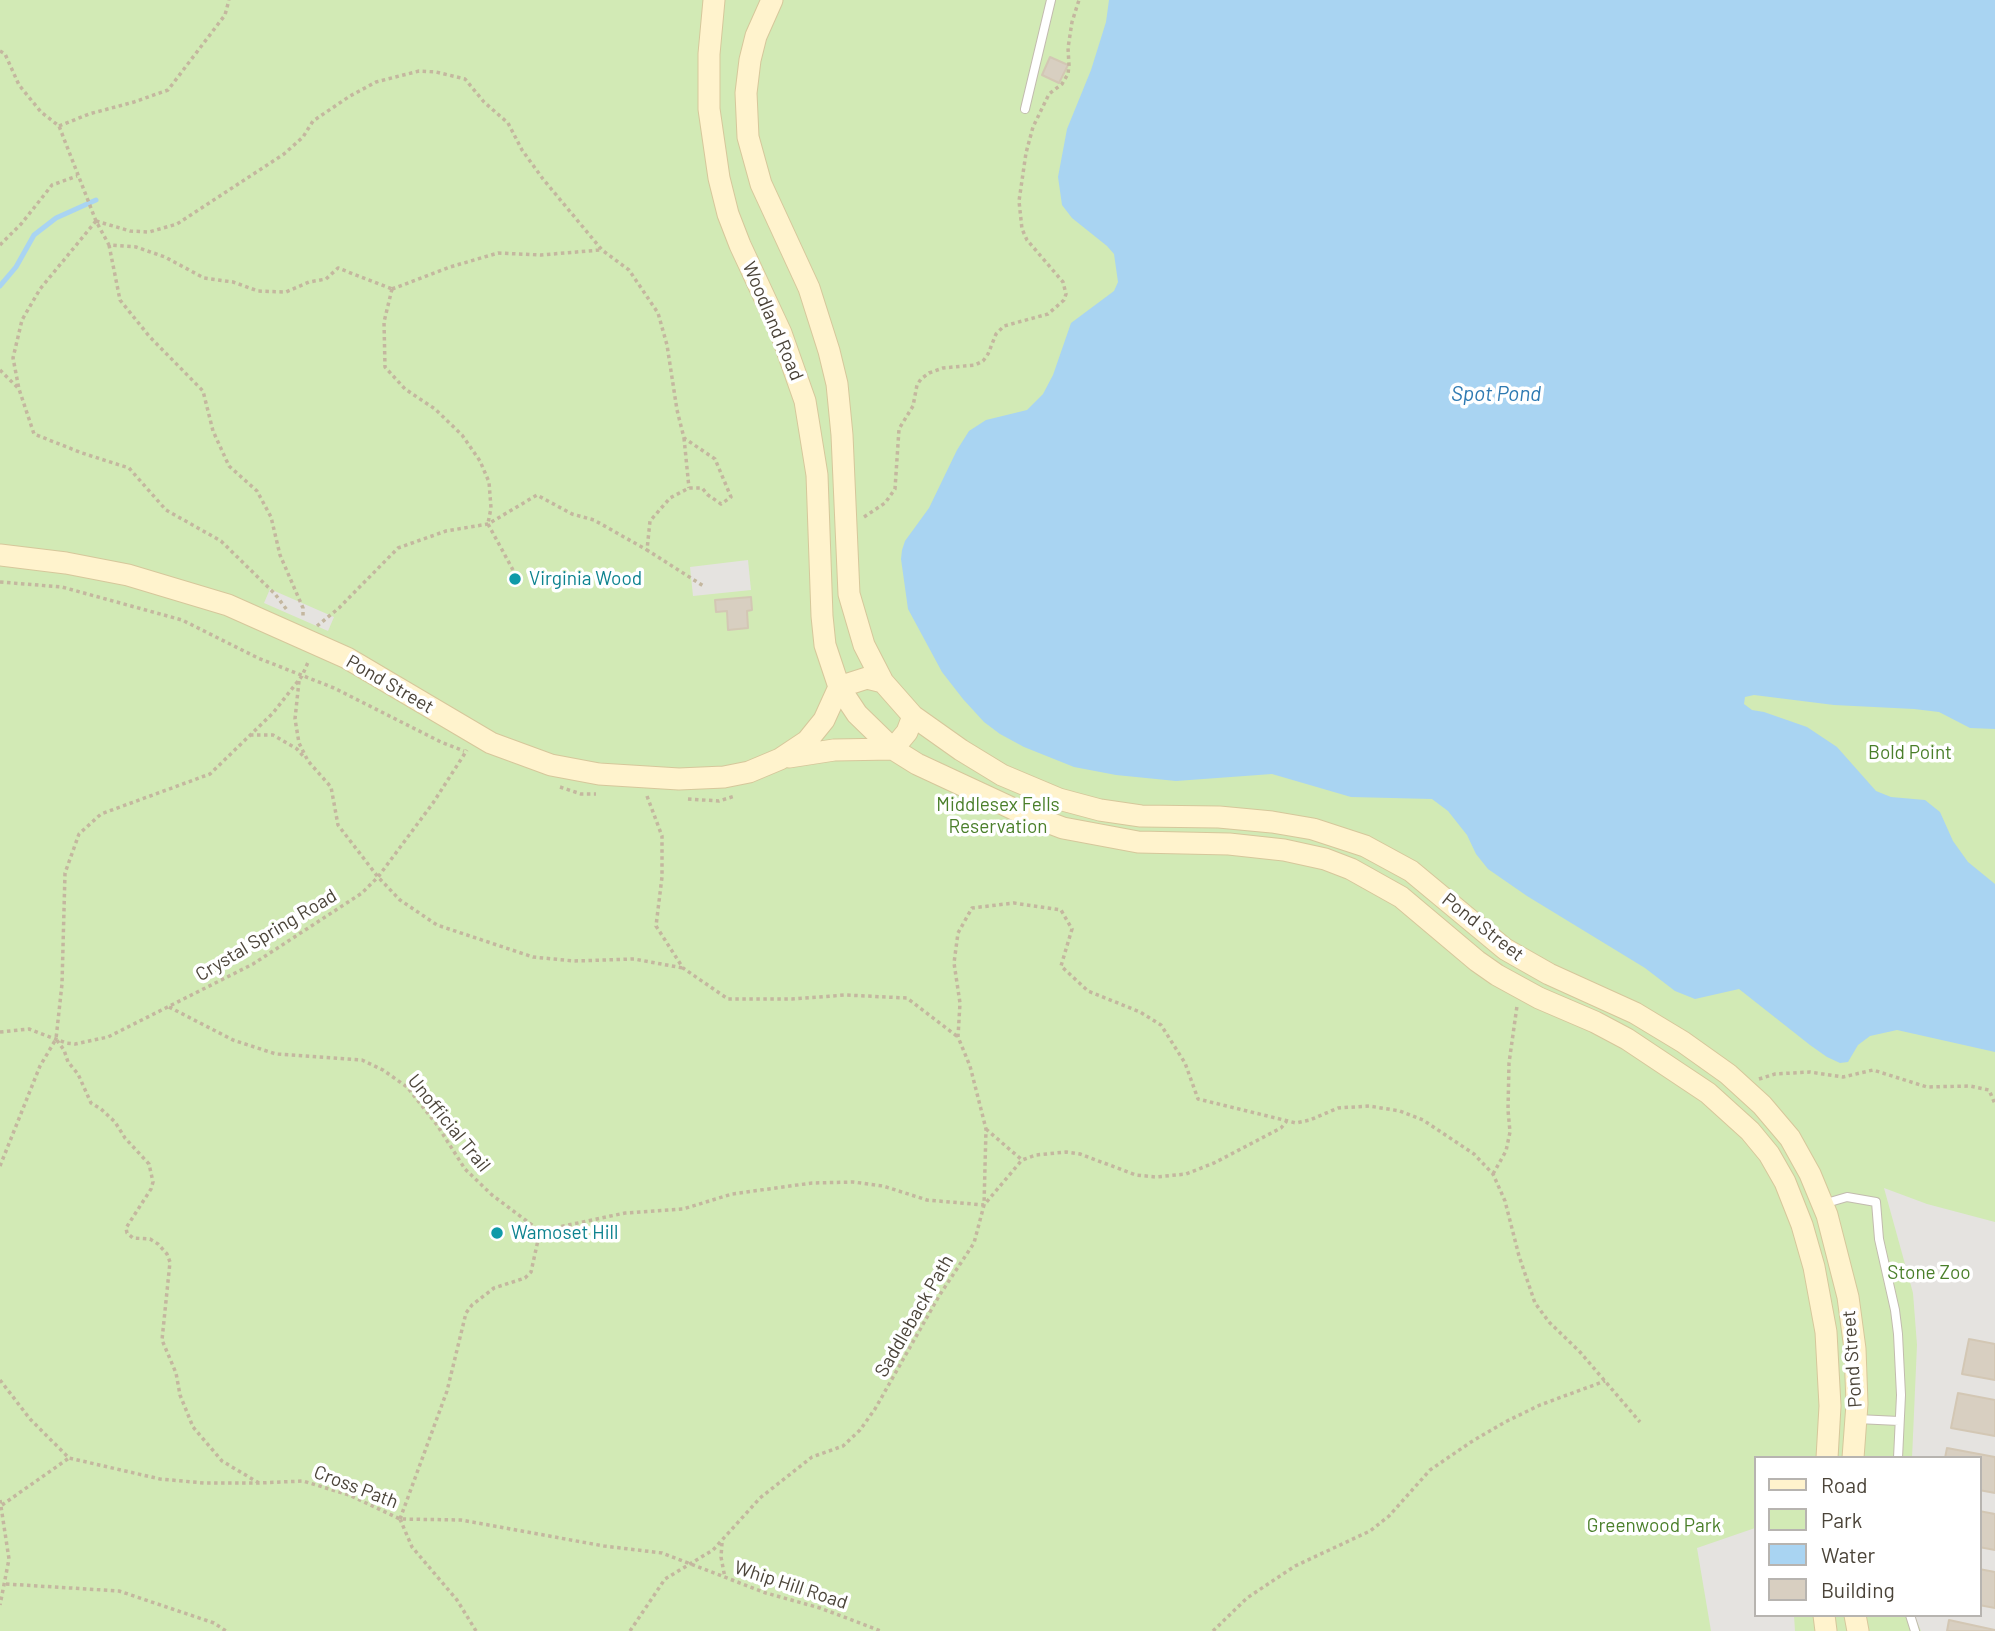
<!DOCTYPE html>
<style>
body{margin:0}
#map{position:relative;width:1995px;height:1631px;overflow:hidden;background:#f6f3ec;font-family:Barlow,sans-serif}
canvas{display:block}
.legend{position:absolute;left:1754px;top:1456px;width:228px;height:161px;box-sizing:border-box;background:#fff;border:2px solid #b7b4b0;margin:0;padding:9px 12px;list-style:none;font-size:21px;color:#4b4439}
.legend li{display:flex;align-items:center;gap:14px;height:35px}
.legend b{width:35px;border:2px solid #b7b4b0}
</style>
<div id="map">
<canvas width="1995" height="1631"></canvas>
<ul class="legend">
<li><b style="height:9px;background:#fff3cd"></b>Road</li>
<li><b style="height:19px;background:#d2eab5"></b>Park</li>
<li><b style="height:19px;background:#a9d4f2"></b>Water</li>
<li><b style="height:19px;background:#d8cfc1"></b>Building</li>
</ul>
</div>
<script>
const g = document.querySelector('canvas').getContext('2d');
g.lineJoin = 'round';
function fill(path, color) {
  g.fillStyle = color;
  g.fill(path, 'evenodd');
}
function shape(rows) {
  const path = new Path2D();
  for (const r of rows) {
    path.moveTo(r[0], r[1]);
    for (let i = 2; i < r.length; i += 2) path.lineTo(r[i], r[i + 1]);
  }
  return path;
}
function strokePath(path, color, width, dash) {
  g.strokeStyle = color;
  g.lineWidth = width;
  g.lineCap = dash ? 'butt' : 'round';
  g.setLineDash(dash || []);
  g.stroke(path);
}
function label(font, color, halo, rows, align = 'center') {
  g.font = font + ' Barlow,sans-serif';
  g.lineWidth = 7;
  g.setLineDash([]);
  g.textBaseline = 'middle';
  g.strokeStyle = halo;
  g.fillStyle = color;
  for (const [text, x, y, turn = 0] of rows) {
    g.save();
    g.translate(x, y);
    g.rotate((+turn || 0) * Math.PI / 180);
    g.textAlign = isNaN(turn) ? turn : align;
    if (halo) g.strokeText(text, 0, 0);
    g.fillText(text, 0, 0);
    g.restore();
  }
}
const green = shape([
 [0,0,1995,0,1995,1631,0,1631],
 [1755,1458,1979,1458,1979,1615,1755,1615]
]);
const parking = shape([
 [748,560,751,590,693,596,690,567],
 [270,589,334,617,328,631,264,603],
 [1884,1188,1927,1204,1995,1222,1995,1631,1921,1631,1916,1619,1915,1615,1979,1615,1979,1458,1912,1458,1917,1345,1913,1293],
 [1755,1528,1755,1615,1794,1615,1795,1631,1711,1631,1697,1548]
]);
const water = shape([
 [1109,0,1995,0,1995,729,1970,728,1939,712,1914,709,1834,705,1754,695,1745,697,1744,704,1752,710,1764,712,1807,727,1837,747,1876,791,1891,797,1925,800,1940,812,1953,841,1968,862,1995,884,1995,1052,1897,1030,1870,1036,1858,1045,1848,1062,1840,1063,1827,1057,1810,1045,1739,989,1695,999,1675,991,1645,968,1527,896,1488,869,1476,854,1467,835,1448,811,1432,799,1351,797,1272,774,1176,781,1116,775,1074,767,1024,747,1000,734,984,722,963,699,942,672,908,609,901,559,902,550,905,541,929,508,957,450,969,431,986,420,1027,410,1043,394,1053,375,1071,323,1114,291,1118,282,1114,254,1107,246,1072,218,1062,205,1058,177,1067,129,1091,70,1106,22]
]);
const stream = shape([
 [0,286,16,267,34,235,56,218,96,200]
]);
const building = shape([
 [1050,57,1068,65,1059,83,1042,75,1050,57],
 [751,597,752,610,747,611,748,628,728,630,727,611,716,612,715,600,751,597],
 [1969,1339,1995,1344,1995,1380,1962,1374,1969,1339],
 [1958,1393,1995,1400,1995,1436,1951,1428,1958,1393],
 [1947,1448,1995,1457,1995,1493,1979,1490,1979,1458,1945,1458,1947,1448],
 [1979,1511,1995,1514,1995,1550,1979,1547,1979,1511],
 [1979,1569,1995,1572,1995,1608,1979,1605,1979,1569],
 [1949,1620,1995,1630,1995,1631,1947,1631,1949,1620]
]);
const path = shape([
 [0,51,5,54,19,85,41,112,59,126,96,221,109,245,136,247,165,257,204,278,233,282,258,291,286,292,309,282,326,279,338,268,392,289],
 [59,126,89,114,134,102,168,90,225,15,229,0],
 [96,221,130,231,149,232,177,224,284,154,303,137,313,121,350,96,376,82,419,71,436,72,465,79,484,102,508,123,522,150,543,179,602,250,629,270,658,313,667,345,677,410,684,438,715,459,731,497,721,504,708,495,702,488,689,488,670,498,650,521,647,550,705,587],
 [96,221,40,289,22,320,13,358,19,389,34,434,82,453,129,468,166,510,221,541,275,594,287,610],
 [0,245,22,223,52,185,77,176],
 [109,245,120,300,149,336,203,391,213,431,229,466,257,491,271,517,280,555,303,608,303,619],
 [392,289,384,322,385,367,405,389,435,409,462,435,480,461,489,482,491,508,488,523],
 [392,289,450,267,498,253,541,255,600,250],
 [0,370,19,389],
 [684,438,689,488],
 [864,517,885,503,895,489,899,429,913,406,917,385,921,379,929,373,943,368,975,365,983,361,988,354,996,334,1004,326,1048,314,1064,300,1066,294,1063,282,1027,240,1022,229,1019,201,1026,153,1033,127,1049,94,1062,84,1068,74,1069,65,1068,48,1072,22,1079,0],
 [488,524,513,570],
 [0,582,62,587,182,620,258,658,334,688,441,742,464,751],
 [317,626,339,608,398,548,446,531,488,524,537,495,572,514,594,520,647,550],
 [299,681,295,719,299,743,308,761,331,787,338,825,378,877,400,900,437,925,533,957,574,961,634,959,683,968],
 [250,735,273,735,297,749,304,757],
 [560,787,581,794,596,794],
 [647,796,662,836,662,877,656,926,683,968,728,999,792,999,845,995,907,998,958,1037],
 [688,799,719,801,735,796],
 [169,1007,233,1040,276,1054,362,1060,383,1070,407,1087,437,1125,465,1169,492,1195,540,1231,625,1213,683,1209,732,1194,812,1183,853,1182,883,1186,927,1200,984,1205,1022,1160],
 [0,1032,29,1029,66,1043,75,1044,108,1037,253,964,362,893,378,877,433,803,467,750],
 [1759,1079,1775,1074,1810,1072,1843,1077,1873,1070,1927,1087,1970,1086,1989,1090,1995,1104],
 [986,1129,1022,1160,1036,1155,1066,1152,1080,1154,1136,1175,1156,1177,1186,1174,1214,1163,1281,1128,1286,1122],
 [0,1166,40,1066,56,1039],
 [1493,1174,1506,1151,1510,1132,1508,1110,1509,1063,1517,1006],
 [0,1380,30,1419,69,1458,160,1479,204,1483,259,1483,303,1481,349,1495,400,1519,461,1520,604,1546,662,1553,766,1593,820,1608,881,1631],
 [259,1483,222,1461,193,1427,180,1395,176,1373,162,1340,170,1262,167,1254,158,1244,150,1239,133,1238,127,1233,126,1228,151,1189,153,1182,149,1164,125,1138,115,1122,101,1109,91,1103,78,1074,68,1062,64,1050,56,1039,62,984,65,873,79,834,101,814,210,774,273,713,302,676,309,660],
 [0,1500,9,1559,0,1605],
 [2,1505,69,1458],
 [400,1519,447,1391,466,1313,472,1305,494,1288,525,1278,531,1272,540,1231],
 [400,1519,412,1547,457,1600,476,1631],
 [722,1543,721,1557,725,1578],
 [6,1584,119,1591,214,1623,226,1631],
 [630,1631,665,1579,713,1550,760,1498,812,1457,843,1446,860,1430,875,1409,939,1296,974,1243,984,1205,986,1129,970,1066,958,1037,960,1003,954,963,958,933,972,908,1014,903,1061,910,1072,929,1061,966,1088,991,1140,1012,1161,1025,1185,1063,1198,1099,1296,1123,1310,1120,1338,1108,1369,1106,1400,1111,1423,1120,1474,1154,1493,1174,1505,1201,1519,1256,1535,1303,1549,1322,1580,1352,1640,1422],
 [1213,1631,1247,1598,1295,1566,1370,1531,1389,1516,1430,1470,1471,1442,1505,1422,1540,1405,1605,1381]
]);
const service = shape([
 [1025,109,1051,0],
 [1823,1204,1847,1197,1876,1202,1879,1239,1895,1310,1898,1334,1901,1395,1898,1458],
 [1857,1419,1899,1421],
 [1910,1615,1915,1631]
]);
const secondary = shape([
 [714,0,709,54,709,109,719,178,728,214,740,245,781,333,805,401,817,475,822,616,825,645,839,687,857,714,893,749,917,764,1018,811,1063,828,1138,842,1229,844,1284,850,1325,859,1351,869,1401,897,1477,961,1497,975,1539,998,1595,1022,1627,1039,1708,1093,1750,1131,1769,1154,1785,1182,1802,1225,1814,1267,1826,1332,1830,1406,1827,1458],
 [772,0,756,36,750,60,746,93,748,137,761,184,809,288,829,351,837,384,842,435,849,594,864,645,883,682,913,716,961,750,1002,775,1059,799,1100,810,1141,816,1219,817,1272,822,1313,829,1365,846,1411,871,1505,949,1549,974,1635,1013,1683,1042,1728,1074,1762,1105,1790,1138,1810,1174,1827,1215,1848,1297,1855,1349,1857,1404,1853,1458],
 [0,555,66,563,128,575,228,605,347,658,491,743,551,765,599,774,679,779,724,777,749,772,780,759,807,741,824,720,839,687,867,678,883,682],
 [789,757,834,750,893,749,907,732,913,716],
 [1824,1615,1826,1631],
 [1855,1615,1858,1631]
]);
const markers = [
 [515,579,7,"#0f9aa8"],
 [497,1233,7,"#0f9aa8"]
];
const streetNames = [
 ["Woodland Road",773,321,67],
 ["Pond Street",390,684,30],
 ["Pond Street",1483,927,38],
 ["Crystal Spring Road",266,935,-31],
 ["Unofficial Trail",449,1123,51],
 ["Saddleback Path",914,1316,-60],
 ["Pond Street",1852,1359,-94],
 ["Cross Path",356,1487,21],
 ["Whip Hill Road",791,1585,18]
];
const cultureNames = [
 ["Virginia Wood",529,579],
 ["Wamoset Hill",511,1233]
];
const parkNames = [
 ["Bold Point",1910,753],
 ["Middlesex Fells",998,805],
 ["Reservation",998,827],
 ["Stone Zoo",1929,1273],
 ["Greenwood Park",1654,1526]
];
const waterNames = [
 ["Spot Pond",1496,394]
];
fill(green, '#d2eab5');
fill(parking, '#e5e3e0');
fill(water, '#a9d4f2');
strokePath(stream, '#a9d4f2', 5);
fill(building, '#d8cfc1');
strokePath(building, '#d3c7b4', 2);
strokePath(service, '#c2bbae', 10);
strokePath(secondary, '#d6c79b', 23);
strokePath(path, '#c4b79f', 3.5, [3.5, 3.5]);
strokePath(service, '#fff', 8);
strokePath(secondary, '#fff3cd', 21);
for (const [x, y, r, color] of markers) {
  const dot = new Path2D();
  dot.arc(x, y, r, 0, 2 * Math.PI);
  g.fillStyle = color;
  g.fill(dot);
  strokePath(dot, '#fff', 2.5);
}
label('19px', '#4b4439', '#fff', streetNames);
label('19px', '#0d838f', '#fff', cultureNames, 'left');
label('19px', '#4a7f2a', '#fff', parkNames);
label('italic 21px', '#2e7ab2', '#fff', waterNames);
</script>
